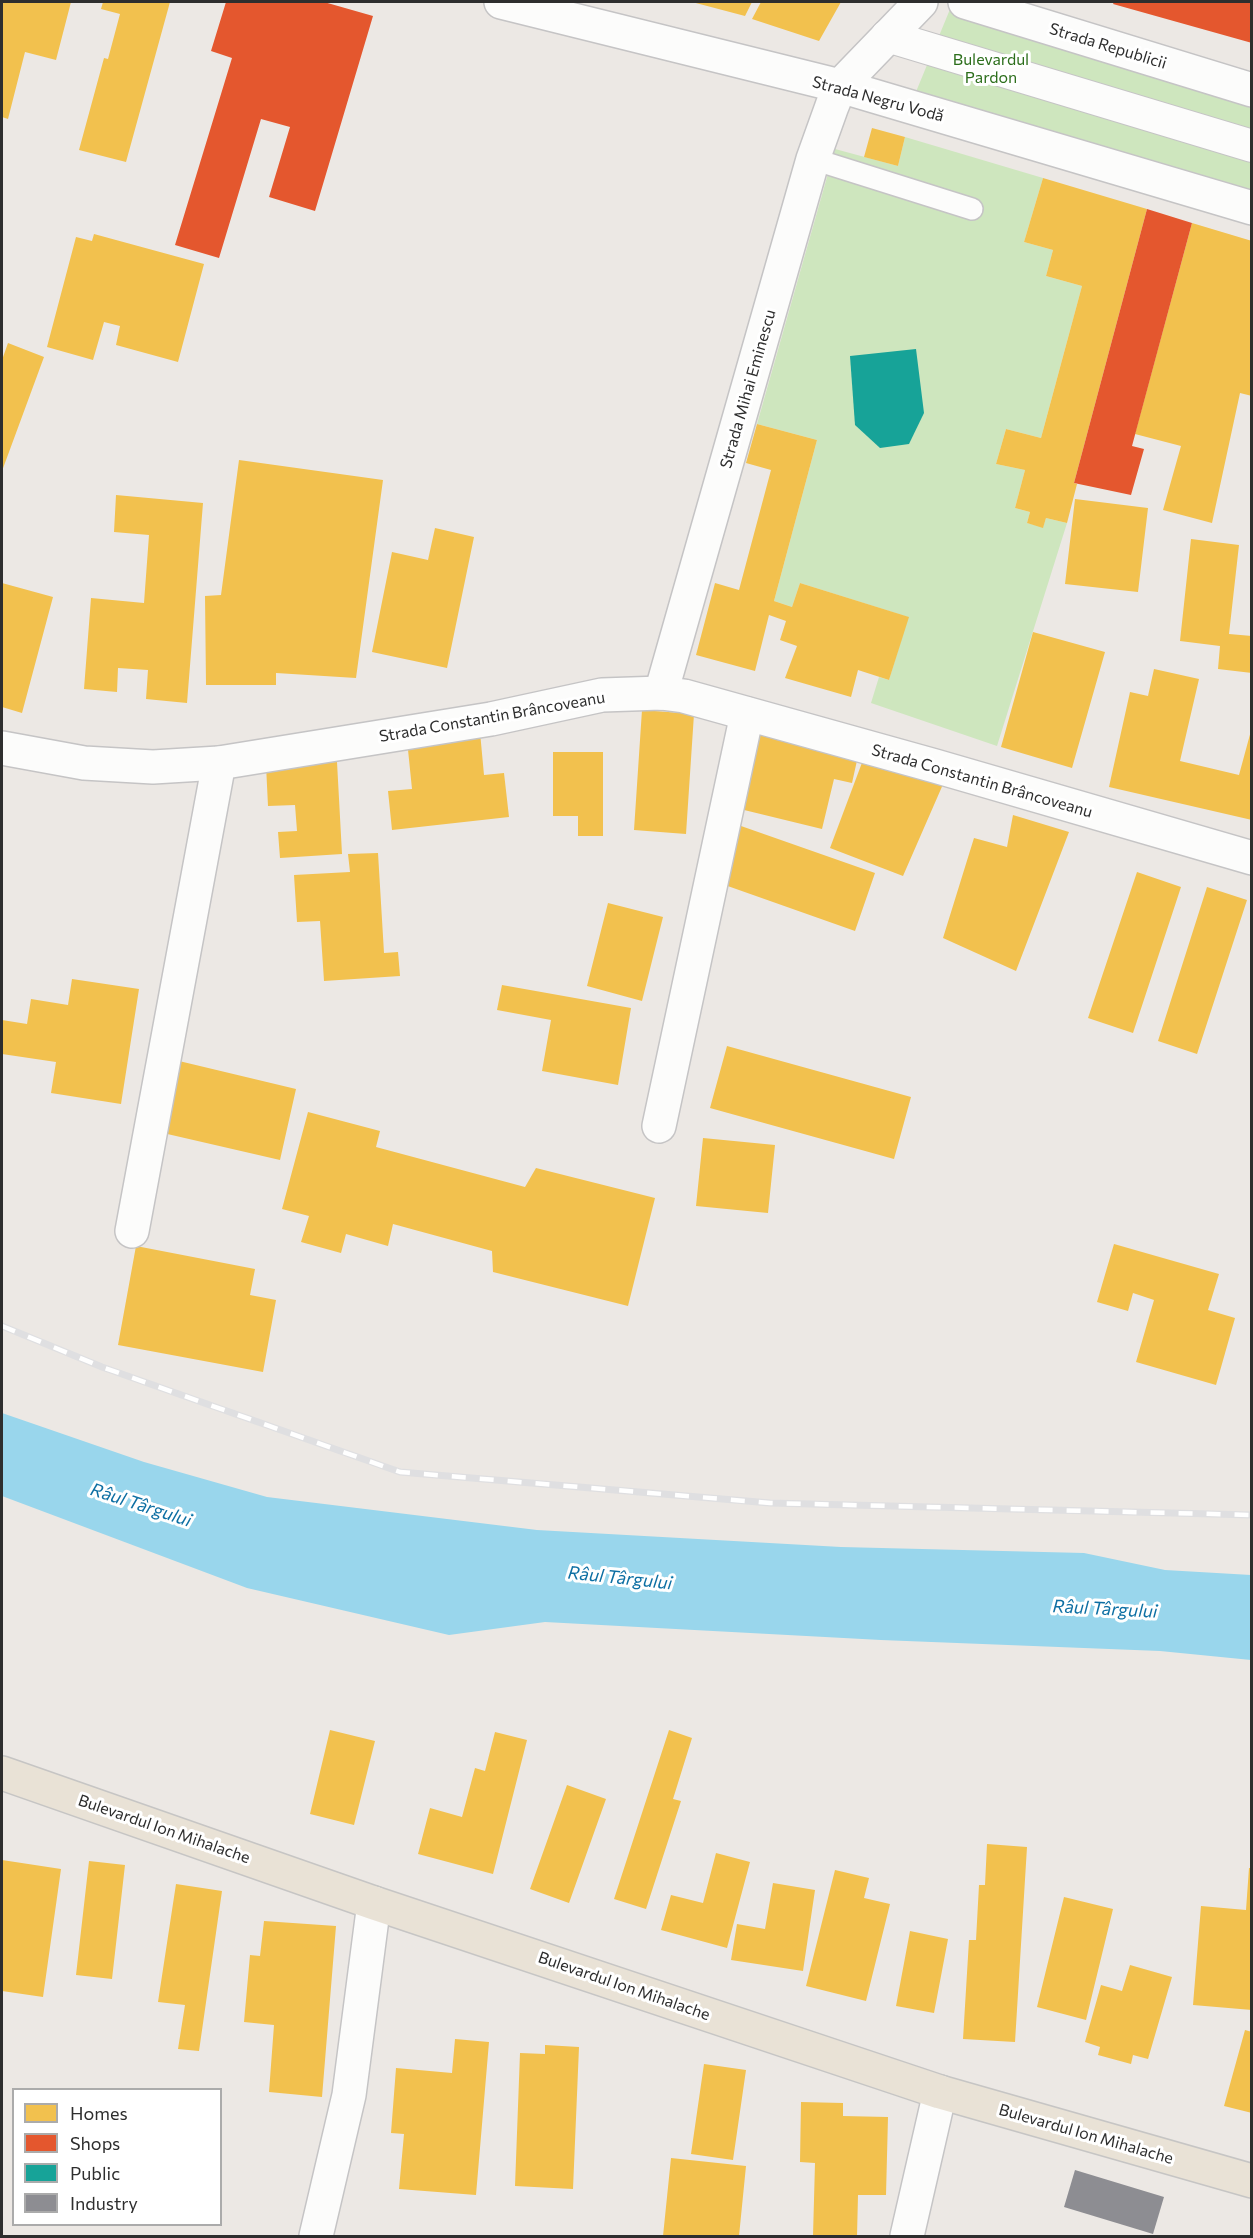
<!DOCTYPE html>
<meta charset="utf-8">
<style>
body{margin:0}
#map{position:relative;width:1253px;height:2238px;overflow:hidden;background:#ece8e4;font-family:Commissioner,sans-serif}
canvas{display:block}
.frame{position:absolute;inset:0;border:3px solid #2e2e2e;pointer-events:none}
.legend{position:absolute;left:12px;top:2088px;width:210px;height:138px;box-sizing:border-box;background:#fff;border:2px solid #ababab;margin:0;padding:8px 10px;list-style:none;font-size:18px;color:#2e2e2e}
.legend li{display:flex;align-items:center;gap:12px;height:30px}
.legend b{width:30px;border:2px solid #ababab}
</style>
<div id="map">
<canvas width="1253" height="2238"></canvas>
<div class="frame"></div>
<ul class="legend">
<li><b style="height:16px;background:#f2c14e"></b>Homes</li>
<li><b style="height:16px;background:#e4572e"></b>Shops</li>
<li><b style="height:16px;background:#17a398"></b>Public</li>
<li><b style="height:16px;background:#8d8d92"></b>Industry</li>
</ul>
</div>
<script>
const g = document.querySelector('canvas').getContext('2d');
g.lineJoin = 'round';
function fill(path, color) {
  g.fillStyle = color;
  g.fill(path, 'evenodd');
}
function shape(rows) {
  const path = new Path2D();
  for (const r of rows) {
    path.moveTo(r[0], r[1]);
    for (let i = 2; i < r.length; i += 2) path.lineTo(r[i], r[i + 1]);
  }
  return path;
}
function strokePath(path, color, width, dash) {
  g.strokeStyle = color;
  g.lineWidth = width;
  g.lineCap = dash ? 'butt' : 'round';
  g.setLineDash(dash || []);
  g.stroke(path);
}
function label(font, color, halo, rows, align = 'center') {
  g.font = font + ' Commissioner,sans-serif';
  g.lineWidth = 6;
  g.setLineDash([]);
  g.textBaseline = 'middle';
  g.strokeStyle = halo;
  g.fillStyle = color;
  for (const [text, x, y, turn = 0] of rows) {
    g.save();
    g.translate(x, y);
    g.rotate((+turn || 0) * Math.PI / 180);
    g.textAlign = isNaN(turn) ? turn : align;
    if (halo) g.strokeText(text, 0, 0);
    g.fillText(text, 0, 0);
    g.restore();
  }
}
const green = shape([
 [953,2,1251,100,1251,201,913,99],
 [905,137,1043,178,1024,242,1053,250,1046,276,1082,286,1041,438,1006,429,996,464,1025,470,1015,508,1030,512,1027,523,1043,527,1046,518,1067,523,997,746,871,703,879,677,889,680,908,617,800,583,792,607,774,601,817,440,757,424,835,149,898,166]
]);
const water = shape([
 [2,1413,144,1462,267,1497,537,1530,841,1547,1084,1553,1165,1570,1251,1575,1251,1660,1160,1651,881,1640,545,1622,449,1635,247,1588,2,1496]
]);
const homes = shape([
 [2,2,71,2,56,60,25,52,8,119,2,117],
 [103,2,170,2,126,162,79,150,104,58,108,59,120,14,101,9],
 [692,2,752,2,745,16],
 [761,2,841,2,819,41,752,19],
 [872,128,905,137,898,166,864,157],
 [1043,178,1147,209,1074,483,1077,484,1067,523,1046,518,1043,528,1027,523,1030,512,1015,508,1025,470,996,464,1006,429,1041,438,1082,286,1046,276,1053,250,1024,242],
 [1192,223,1252,241,1252,396,1240,393,1212,523,1163,510,1181,446,1135,434],
 [94,234,204,264,178,362,116,345,120,326,104,322,93,360,47,347,76,237,92,241],
 [8,343,44,357,2,471,2,360],
 [757,424,817,440,774,601,792,607,800,583,909,617,889,680,858,670,851,697,785,678,797,646,780,640,786,621,769,615,755,671,696,655,715,583,739,590,771,470,746,463],
 [239,460,383,480,356,678,276,673,276,685,206,685,205,596,221,595],
 [116,495,203,503,187,703,146,699,148,670,118,668,117,692,84,689,91,598,144,603,149,535,114,532],
 [1075,499,1148,508,1138,592,1065,584],
 [435,528,474,537,447,668,372,652,392,552,428,560],
 [1191,539,1239,545,1229,634,1252,636,1252,673,1218,669,1220,646,1180,641],
 [2,583,53,597,22,713,2,707],
 [1033,632,1105,652,1072,768,1001,747],
 [1154,669,1199,679,1180,761,1239,775,1252,727,1252,820,1109,787,1130,692,1148,696],
 [642,710,694,714,686,834,634,830],
 [480,732,484,775,504,773,509,817,392,830,388,791,412,789,407,740],
 [758,732,858,756,852,783,834,779,822,829,740,809],
 [553,752,603,752,603,836,578,836,578,816,553,816],
 [863,760,944,782,903,876,830,848],
 [337,762,342,854,280,858,278,832,297,831,295,805,268,806,266,765],
 [1013,815,1069,832,1016,971,943,938,974,838,1007,847],
 [741,826,875,873,855,931,722,884],
 [378,853,384,953,398,952,400,976,324,981,320,921,297,922,294,875,350,872,348,854],
 [1137,872,1181,887,1133,1033,1088,1018],
 [1207,887,1247,900,1197,1054,1158,1041],
 [608,903,663,917,642,1001,587,986],
 [72,979,139,989,121,1104,51,1093,56,1062,2,1054,2,1020,27,1024,31,999,68,1005],
 [502,985,631,1008,618,1085,542,1071,551,1020,497,1010],
 [727,1046,911,1097,894,1159,710,1108],
 [179,1061,296,1089,280,1160,163,1133],
 [308,1112,380,1131,376,1147,525,1187,536,1168,655,1198,628,1306,493,1272,492,1251,393,1224,388,1246,346,1234,341,1253,301,1242,309,1216,282,1209],
 [703,1138,775,1145,768,1213,696,1206],
 [1114,1244,1219,1274,1208,1310,1235,1318,1216,1385,1136,1362,1154,1300,1133,1293,1128,1311,1097,1302],
 [136,1246,255,1269,250,1295,276,1300,263,1372,118,1345],
 [330,1730,375,1741,354,1825,310,1814],
 [669,1730,692,1738,673,1799,681,1801,646,1909,614,1899],
 [495,1732,527,1740,493,1874,418,1854,430,1808,462,1817,475,1768,485,1771],
 [567,1785,606,1799,569,1903,530,1889],
 [987,1844,1027,1847,1015,2042,963,2039,969,1940,976,1940,979,1885,985,1885],
 [716,1853,750,1862,727,1948,661,1930,671,1895,703,1903],
 [2,1860,61,1869,43,1997,2,1991],
 [89,1861,125,1865,112,1979,76,1975],
 [1249,1868,1252,1868,1252,2010,1193,2005,1201,1906,1246,1910],
 [835,1870,869,1878,864,1898,890,1904,866,2001,806,1986],
 [773,1883,815,1890,803,1971,731,1960,737,1924,765,1929],
 [176,1884,222,1891,199,2051,178,2049,185,2005,158,2002],
 [1064,1897,1113,1909,1086,2020,1037,2007],
 [264,1921,336,1926,322,2097,269,2092,274,2025,244,2022,250,1955,260,1956],
 [910,1931,948,1939,934,2013,896,2006],
 [1130,1965,1172,1977,1148,2059,1133,2055,1131,2064,1098,2055,1100,2047,1085,2042,1101,1985,1122,1991],
 [1245,2030,1252,2032,1252,2113,1224,2106],
 [455,2039,489,2042,476,2195,399,2189,404,2134,391,2133,396,2068,452,2073],
 [545,2045,579,2047,573,2189,515,2186,520,2053,545,2054],
 [704,2064,746,2070,733,2160,691,2154],
 [801,2102,843,2103,843,2116,888,2117,886,2195,858,2195,857,2236,813,2236,815,2163,800,2162],
 [671,2158,746,2166,739,2236,663,2236]
]);
const shops = shape([
 [226,2,324,2,373,16,315,211,269,197,290,127,261,119,219,258,175,245,232,58,211,51],
 [1114,2,1252,2,1252,43,1113,4],
 [1147,209,1192,223,1132,446,1144,449,1131,495,1074,483]
]);
const public = shape([
 [916,349,924,413,909,444,880,448,855,425,850,356]
]);
const industry = shape([
 [1075,2170,1164,2197,1153,2234,1064,2207]
]);
const service = shape([
 [813,159,972,209]
]);
const pedestrian = shape([
 [887,36,1252,146]
]);
const minor = shape([
 [965,2,1252,90],
 [840,86,1252,208],
 [659,1126,747,714],
 [132,1231,219,763],
 [316,2236,349,2095,374,1903],
 [907,2236,940,2092]
]);
const tertiary = shape([
 [501,2,840,86],
 [661,693,813,159,832,106,840,86,921,2]
]);
const secondary = shape([
 [2,748,84,763,153,767,219,763,491,719,602,695,661,693,684,696,935,766,1252,858]
]);
const trunk = shape([
 [2,1773,374,1903,940,2092,1252,2181]
]);
const rail = shape([
 [2,1326,102,1367,400,1472,770,1503,1252,1515]
]);
const streetNames = [
 ["Strada Republicii",1108,46,17],
 ["Strada Negru Vodă",878,99,15],
 ["Strada Mihai Eminescu",748,389,-74],
 ["Strada Constantin Brâncoveanu",492,717,-10],
 ["Strada Constantin Brâncoveanu",982,781,16],
 ["Bulevardul Ion Mihalache",164,1829,19],
 ["Bulevardul Ion Mihalache",624,1986,19],
 ["Bulevardul Ion Mihalache",1086,2134,16]
];
const parkNames = [
 ["Bulevardul",991,60],
 ["Pardon",991,78]
];
const waterNames = [
 ["Râul Târgului",141,1505,18],
 ["Râul Târgului",620,1578,6],
 ["Râul Târgului",1105,1609,3]
];
fill(green, '#cee6be');
fill(water, '#99d6ec');
fill(homes, '#f2c14e');
fill(shops, '#e4572e');
fill(public, '#17a398');
fill(industry, '#8d8d92');
strokePath(service, '#c5c4c5', 24);
strokePath(pedestrian, '#c5c4c5', 34);
strokePath(minor, '#c5c4c5', 36);
strokePath(tertiary, '#c5c4c5', 36);
strokePath(secondary, '#c5c4c5', 36);
strokePath(trunk, '#c6c5c4', 36);
strokePath(service, '#fcfcfb', 21);
strokePath(pedestrian, '#fcfcfb', 32);
strokePath(minor, '#fcfcfb', 33);
strokePath(tertiary, '#fcfcfb', 33);
strokePath(secondary, '#fcfcfb', 33);
strokePath(trunk, '#e9e2d6', 33);
strokePath(rail, '#dfdfe1', 7);
strokePath(rail, '#fff', 4.5, [14]);
label('16px', '#2e2e2e', '#fff', streetNames);
label('16px', '#2c6e1b', '#fff', parkNames);
label('italic 18px', '#0d6fa3', '#fff', waterNames);
</script>
